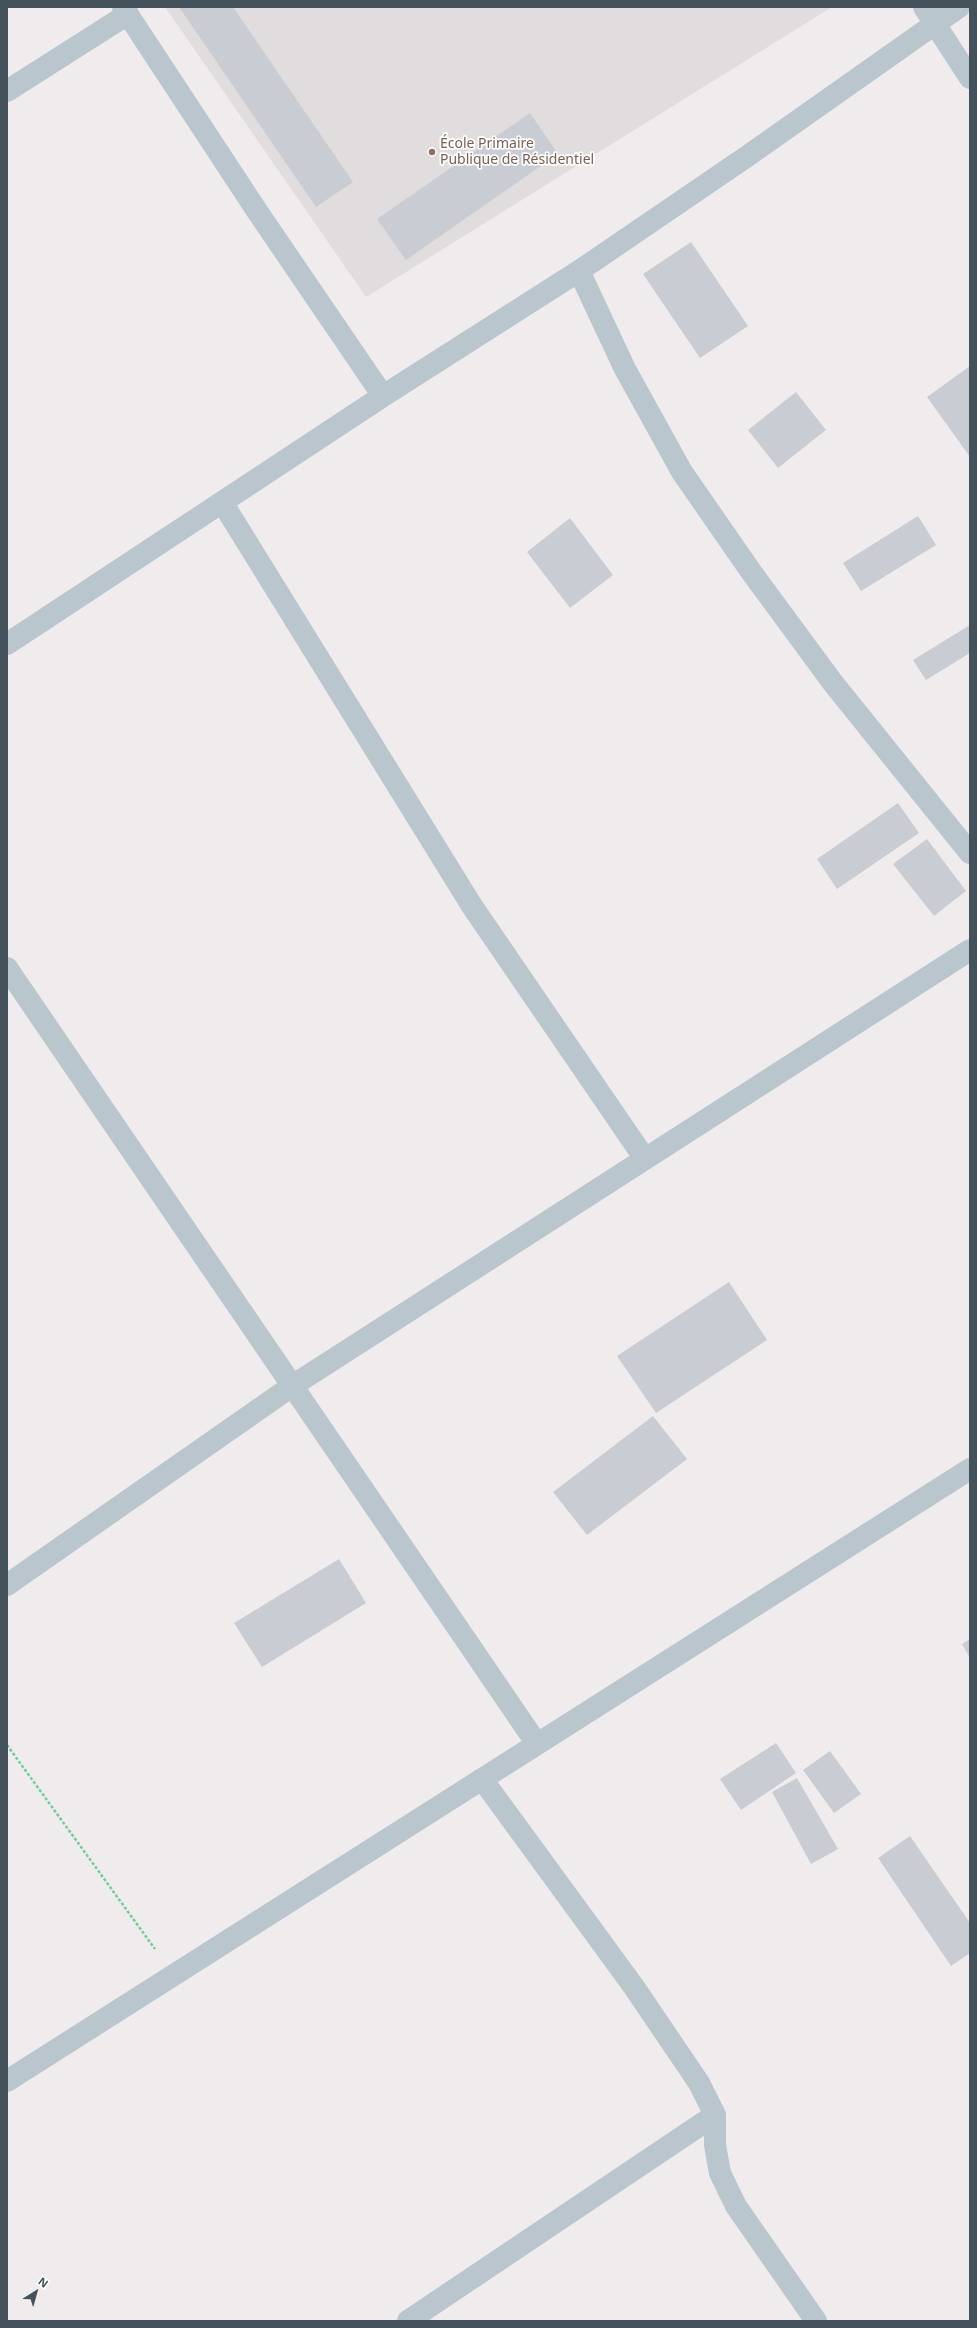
<!DOCTYPE html>
<meta charset="utf-8">
<style>
body{margin:0}
#map{position:relative;width:977px;height:2328px;overflow:hidden;background:#f0eced;font-family:"Noto Sans",sans-serif}
canvas{display:block}
.frame{position:absolute;inset:0;border:8px solid #44525b;pointer-events:none}
.north{position:absolute;left:16px;top:2272px;width:40px;height:40px;-webkit-text-stroke:3px #fff;paint-order:stroke;rotate:37deg;font-size:11px;font-weight:700;line-height:16px;text-align:center;color:#44525b}
.north::after{content:'';display:block;margin:auto;width:14px;height:18px;background:#44525b;clip-path:polygon(50% 0,100% 100%,50% 72%,0 100%)}
</style>
<div id="map">
<canvas width="977" height="2328"></canvas>
<div class="frame"></div>
<div class="north">N</div>
</div>
<script>
const g = document.querySelector('canvas').getContext('2d');
g.lineJoin = 'round';
function fill(path, color) {
  g.fillStyle = color;
  g.fill(path, 'evenodd');
}
function shape(rows) {
  const path = new Path2D();
  for (const r of rows) {
    path.moveTo(r[0], r[1]);
    for (let i = 2; i < r.length; i += 2) path.lineTo(r[i], r[i + 1]);
  }
  return path;
}
function strokePath(path, color, width, dash) {
  g.strokeStyle = color;
  g.lineWidth = width;
  g.lineCap = dash ? 'butt' : 'round';
  g.setLineDash(dash || []);
  g.stroke(path);
}
function label(font, color, halo, rows, align = 'center') {
  g.font = font + ' "Noto Sans",sans-serif';
  g.lineWidth = 3.5;
  g.setLineDash([]);
  g.textBaseline = 'middle';
  g.strokeStyle = halo;
  g.fillStyle = color;
  for (const [text, x, y, turn = 0] of rows) {
    g.save();
    g.translate(x, y);
    g.rotate((+turn || 0) * Math.PI / 180);
    g.textAlign = isNaN(turn) ? turn : align;
    if (halo) g.strokeText(text, 0, 0);
    g.fillText(text, 0, 0);
    g.restore();
  }
}
const education = shape([
 [165,7,832,7,366,297]
]);
const building = shape([
 [179,7,233,7,353,182,316,207],
 [530,113,558,154,406,260,377,219],
 [691,242,748,326,700,358,643,274],
 [970,366,970,457,927,397],
 [796,392,826,430,778,468,748,430],
 [918,516,936,545,861,591,843,563],
 [570,518,613,575,570,608,527,552],
 [970,625,970,653,926,680,913,660],
 [898,803,919,833,837,889,817,859],
 [927,839,966,891,934,916,893,864],
 [729,1282,767,1340,656,1413,617,1356],
 [653,1416,687,1459,587,1535,553,1492],
 [339,1559,366,1603,262,1667,234,1623],
 [970,1639,970,1658,962,1644],
 [776,1743,796,1773,741,1810,720,1779],
 [830,1751,861,1794,834,1813,803,1770],
 [797,1778,838,1849,811,1864,772,1792],
 [910,1836,970,1923,970,1953,951,1966,878,1858]
]);
const path = shape([
 [7,1745,155,1949]
]);
const minor = shape([
 [123,7,257,211,383,396],
 [924,7,970,78],
 [7,91,128,14],
 [579,271,625,369,682,472,752,573,833,683,970,853],
 [222,502,472,906,645,1159],
 [7,644,383,396,579,271,749,155,959,7],
 [7,968,537,1744],
 [7,1585,292,1386,970,950],
 [482,1779,634,1987,699,2083,715,2115,715,2145,720,2173,736,2206,816,2321],
 [7,2081,970,1469],
 [408,2321,715,2115]
]);
const markers = [
 [432,152,4,"#8d6e63"]
];
const educationNames = [
 ["École Primaire",440,144],
 ["Publique de Résidentiel",440,160]
];
fill(education, '#e1dddf');
fill(building, '#c9ccd2');
strokePath(path, '#6ed098', 2.5, [3, 2]);
strokePath(minor, '#bac6cd', 22);
for (const [x, y, r, color] of markers) {
  const dot = new Path2D();
  dot.arc(x, y, r, 0, 2 * Math.PI);
  g.fillStyle = color;
  g.fill(dot);
  strokePath(dot, '#fff', 1.5);
}
label('14px', '#785e54', '#fff', educationNames, 'left');
</script>
